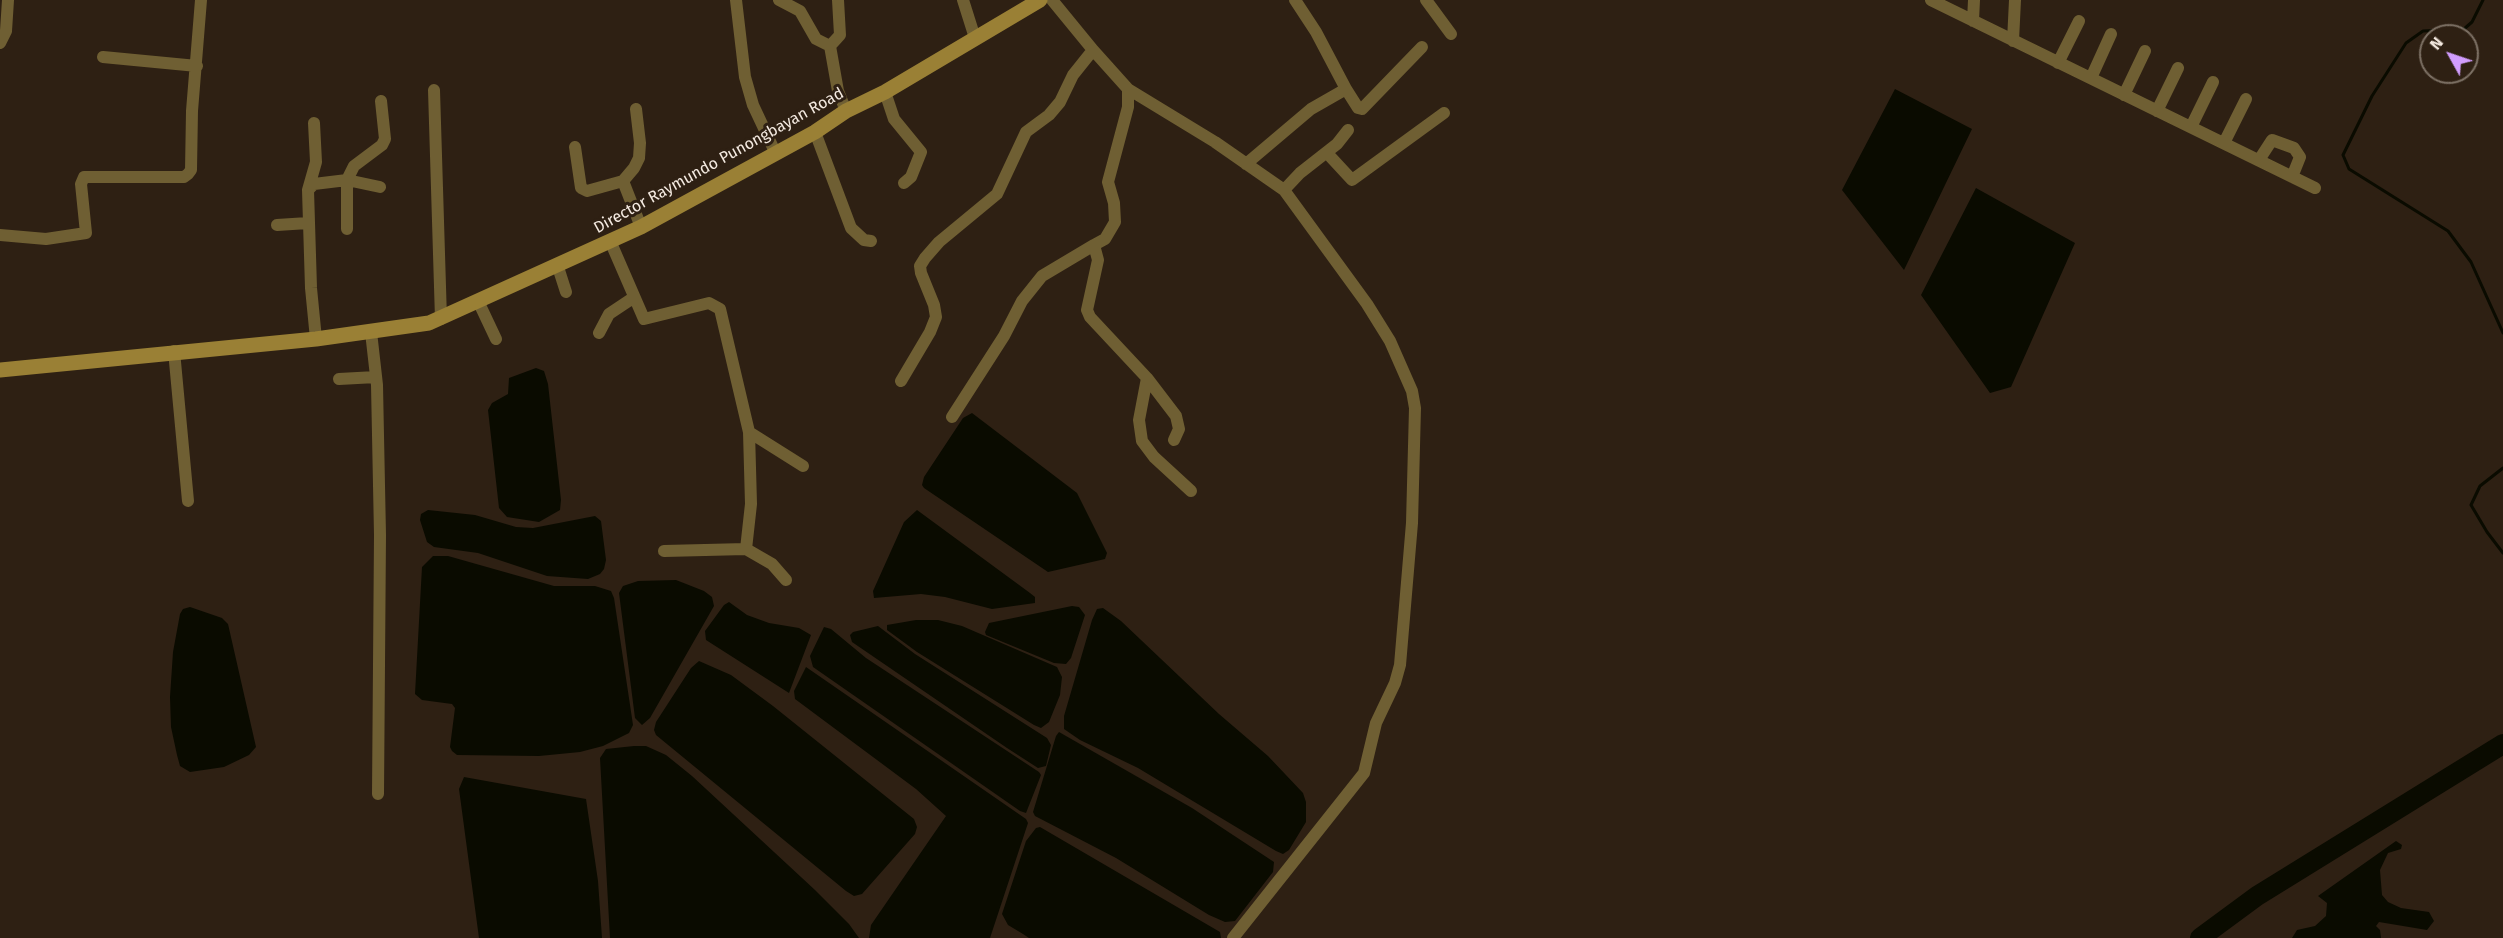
<!DOCTYPE html>
<style>
body{margin:0}
#map{position:relative;width:2503px;height:938px;overflow:hidden;background:#2e2013;font-family:"Fira Sans",sans-serif}
canvas{display:block}
.north{position:absolute;left:2419px;top:24px;width:60px;height:60px;box-sizing:border-box;background:#2e2013;border:2px solid #7d7165;border-radius:50%;rotate:310deg;font-size:16px;font-weight:700;line-height:24px;text-align:center;color:#f4eae1}
.north::after{content:'';display:block;margin:auto;width:21px;height:27px;background:#d19dfe;clip-path:polygon(50% 0,100% 100%,50% 72%,0 100%)}
</style>
<div id="map">
<canvas width="2503" height="938"></canvas>
<div class="north">N</div>
</div>
<script>
const g = document.querySelector('canvas').getContext('2d');
g.lineJoin = 'round';
function fill(path, color) {
  g.fillStyle = color;
  g.fill(path, 'evenodd');
}
function shape(rows) {
  const path = new Path2D();
  for (const r of rows) {
    path.moveTo(r[0], r[1]);
    for (let i = 2; i < r.length; i += 2) path.lineTo(r[i], r[i + 1]);
  }
  return path;
}
function strokePath(path, color, width, dash) {
  g.strokeStyle = color;
  g.lineWidth = width;
  g.lineCap = dash ? 'butt' : 'round';
  g.setLineDash(dash || []);
  g.stroke(path);
}
function label(font, color, halo, rows, align = 'center') {
  g.font = font + ' "Fira Sans",sans-serif';
  g.lineWidth = 6;
  g.setLineDash([]);
  g.textBaseline = 'middle';
  g.strokeStyle = halo;
  g.fillStyle = color;
  for (const [text, x, y, turn = 0] of rows) {
    g.save();
    g.translate(x, y);
    g.rotate((+turn || 0) * Math.PI / 180);
    g.textAlign = isNaN(turn) ? turn : align;
    if (halo) g.strokeText(text, 0, 0);
    g.fillText(text, 0, 0);
    g.restore();
  }
}
const water = shape([
 [1895,89,1972,129,1904,270,1842,190],
 [1976,188,2075,243,2011,387,1990,393,1921,295],
 [536,368,544,371,548,384,561,500,560,510,539,522,507,517,499,508,488,410,492,403,508,394,509,378],
 [972,413,1077,493,1107,553,1105,559,1048,572,924,488,922,485,924,477,963,418],
 [428,510,475,515,516,527,533,528,595,516,601,521,606,560,604,569,600,574,588,579,547,576,478,553,434,547,427,542,420,520,421,514],
 [917,510,1030,593,1035,597,1035,603,992,609,945,597,921,594,874,598,873,591,904,522],
 [433,556,448,556,554,586,595,586,611,591,614,598,633,725,629,733,603,746,580,752,539,756,457,755,452,751,450,747,455,708,452,704,422,700,415,694,422,567],
 [676,580,704,591,712,597,714,606,650,718,642,725,635,718,619,593,623,586,638,581],
 [729,602,747,615,769,623,799,628,811,635,789,693,706,640,705,631,724,605],
 [1072,606,1079,607,1085,615,1071,658,1066,664,1054,663,986,635,985,632,989,623],
 [190,607,222,618,228,624,256,747,249,755,224,767,190,772,180,766,177,755,171,727,170,697,173,652,180,614,183,609],
 [1103,608,1121,621,1219,714,1268,756,1303,793,1306,802,1306,822,1289,850,1283,854,1276,851,1138,768,1080,740,1064,729,1064,716,1092,620,1097,609],
 [916,620,938,620,962,626,1057,667,1062,677,1060,695,1049,722,1041,728,1034,725,917,652,887,630,887,625],
 [878,626,915,654,1047,738,1051,745,1046,766,1038,768,1007,748,852,642,850,635,853,632],
 [824,627,831,629,866,658,1039,772,1041,775,1026,813,1020,811,813,667,810,656],
 [699,661,731,675,773,706,914,819,917,827,915,834,862,894,854,896,846,891,656,735,654,730,656,722,691,668],
 [806,667,1026,819,1028,823,990,938,869,938,871,925,946,816,916,789,795,699,794,691],
 [1059,732,1192,808,1274,862,1273,872,1235,921,1225,922,1209,915,1116,858,1035,816,1033,812,1056,736],
 [634,746,646,746,666,755,692,776,815,890,849,924,859,938,610,938,600,758,606,749],
 [464,777,586,799,598,881,602,938,479,938,459,789],
 [1040,827,1220,932,1221,938,1029,938,1023,934,1008,925,1002,914,1026,841,1036,828],
 [2396,841,2402,845,2401,849,2388,853,2380,870,2382,895,2388,902,2401,908,2429,912,2434,921,2427,930,2379,922,2376,926,2380,930,2381,938,2292,938,2297,930,2315,926,2326,916,2327,903,2318,896]
]);
const stream = shape([
 [2483,0,2472,22,2464,29,2423,31,2406,43,2372,96,2343,155,2349,169,2448,231,2471,262,2503,333],
 [2503,468,2480,486,2471,505,2487,532,2503,553]
]);
const river = shape([
 [2200,938,2257,896,2503,744]
]);
const street = shape([
 [736,0,745,77,753,105,776,154],
 [779,0,800,11,816,39,830,46,838,91,846,111],
 [963,0,975,38],
 [1426,0,1451,34],
 [1931,0,2315,188],
 [1973,21,1974,0],
 [2013,41,2015,0],
 [0,43,6,31,8,0],
 [830,46,840,35,838,0],
 [1093,50,1128,89,1215,142,1284,190,1367,304,1390,341,1412,391,1415,408,1412,523,1400,665,1395,683,1376,723,1364,773,1233,938],
 [103,57,197,66],
 [2058,63,2079,21],
 [2091,78,2111,34],
 [1346,89,1358,108,1362,109,1422,47],
 [434,90,441,319],
 [885,92,894,119,921,152,911,177,904,183],
 [2124,95,2145,51],
 [2157,111,2178,68],
 [314,123,316,162,308,190,311,288,316,339],
 [2191,127,2213,82],
 [815,132,851,228,864,240,871,241],
 [2224,143,2246,99],
 [575,147,581,188,587,191,623,181,641,227],
 [1327,153,1352,180,1444,113],
 [2259,160,2272,140,2294,148,2300,157,2292,177],
 [1246,164,1311,109,1346,89,1316,32,1295,0],
 [623,181,634,168,639,158,640,143,636,109],
 [308,190,314,184,347,180,380,187],
 [1284,190,1300,173,1337,144,1348,130],
 [277,225,308,223],
 [347,229,347,180,354,166,382,145,385,139,381,101],
 [0,235,46,239,86,233,81,184,84,177,184,177,188,174,191,170,192,111,201,0],
 [611,243,644,319,709,303,720,309,749,432,751,504,746,549,664,551],
 [1094,245,1105,239,1115,222,1114,203,1108,182,1128,107,1128,89],
 [558,267,566,292],
 [479,303,496,339],
 [371,332,377,385,380,535,378,794],
 [599,333,609,314,633,298],
 [174,351,188,501],
 [1147,378,1176,416,1179,429,1174,440],
 [339,379,376,377],
 [901,381,930,332,936,317,934,305,921,273,920,266,925,258,939,242,997,194,1026,132,1049,115,1060,102,1073,75,1093,50,1052,0],
 [952,417,1004,336,1022,301,1042,276,1094,245,1098,260,1087,310,1090,317,1147,378,1139,420,1142,441,1154,457,1191,491],
 [749,432,803,466],
 [746,549,772,564,786,580]
]);
const secondary = shape([
 [0,370,316,339,429,323,641,227,815,132,846,111,885,92,1040,0]
]);
const streetNames = [
 ["Director Raymundo Punongbayan Road",719,161,-29]
];
fill(water, '#0a0b00');
strokePath(stream, '#0a0b00', 3);
strokePath(river, '#0a0b00', 20);
strokePath(street, '#6f5f33', 12);
strokePath(secondary, '#9a8035', 15);
label('16px', '#f4eae1', '#2e2013', streetNames);
</script>
